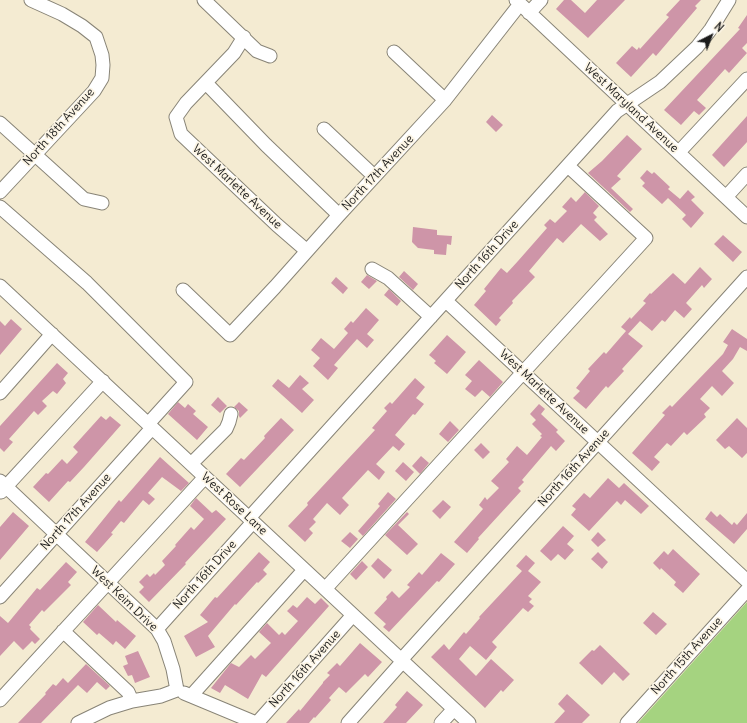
<!DOCTYPE html>
<style>
body{margin:0}
#map{position:relative;width:747px;height:723px;overflow:hidden;background:#f4ebd2;font-family:Delius,sans-serif}
canvas{display:block}
.north{position:absolute;left:691px;top:16px;width:40px;height:40px;-webkit-text-stroke:3px #fcf5e5;paint-order:stroke;rotate:42deg;font-size:11px;font-weight:700;line-height:16px;text-align:center;color:#1c1c1c}
.north::after{content:'';display:block;margin:auto;width:14px;height:18px;background:#1c1c1c;clip-path:polygon(50% 0,100% 100%,50% 72%,0 100%)}
</style>
<div id="map">
<canvas width="747" height="723"></canvas>
<div class="north">N</div>
</div>
<script>
const g = document.querySelector('canvas').getContext('2d');
g.lineJoin = 'round';
function fill(path, color) {
  g.fillStyle = color;
  g.fill(path, 'evenodd');
}
function shape(rows) {
  const path = new Path2D();
  for (const r of rows) {
    path.moveTo(r[0], r[1]);
    for (let i = 2; i < r.length; i += 2) path.lineTo(r[i], r[i + 1]);
  }
  return path;
}
function strokePath(path, color, width, dash) {
  g.strokeStyle = color;
  g.lineWidth = width;
  g.lineCap = dash ? 'butt' : 'round';
  g.setLineDash(dash || []);
  g.stroke(path);
}
function label(font, color, halo, rows, align = 'center') {
  g.font = font + ' Delius,sans-serif';
  g.lineWidth = 3.5;
  g.setLineDash([]);
  g.textBaseline = 'middle';
  g.strokeStyle = halo;
  g.fillStyle = color;
  for (const [text, x, y, turn = 0] of rows) {
    g.save();
    g.translate(x, y);
    g.rotate((+turn || 0) * Math.PI / 180);
    g.textAlign = isNaN(turn) ? turn : align;
    if (halo) g.strokeText(text, 0, 0);
    g.fillText(text, 0, 0);
    g.restore();
  }
}
const green = shape([
 [747,602,747,723,638,723]
]);
const building = shape([
 [564,0,571,0,585,13,597,0,625,0,588,38,556,9],
 [680,0,701,0,695,6,697,8,656,56,653,53,631,77,616,63,632,46,637,50,639,47,640,49,669,17,666,15],
 [747,15,747,43,742,48,747,53,729,73,725,69,697,100,706,108,699,115,694,111,681,125,664,110,740,29,738,28],
 [492,115,503,125,496,132,486,122],
 [747,116,747,142,724,167,712,155],
 [627,135,642,149,617,176,621,179,611,188,633,209,630,212,588,173,602,161],
 [647,170,652,174,654,172,670,187,668,189,680,199,688,190,695,197,691,200,704,213,691,228,682,219,686,215,668,198,662,204,642,186,645,183,640,178],
 [585,192,599,206,593,213,597,217,594,220,608,234,600,241,581,224,563,243,557,238,529,271,535,277,512,301,513,303,499,318,501,320,496,326,474,305,486,291,484,289,501,268,507,273,518,261,547,228,544,225,550,219,555,223,567,211,562,207,571,197,576,202],
 [413,227,437,230,437,235,452,236,451,245,447,244,446,255,434,254,434,250,418,248,412,242],
 [723,235,742,252,733,262,714,244],
 [700,267,712,279,704,288,702,285,686,303,692,309,684,318,675,310,665,322,662,320,652,331,640,321,628,334,643,346,622,369,624,371,608,388,606,386,586,409,573,398,580,391,576,388,590,371,588,369,604,352,606,354,626,331,621,327,630,317,631,319,646,303,643,301,650,293,651,294,673,273,685,284],
 [404,271,418,284,413,290,399,277],
 [367,275,377,281,369,289,361,282],
 [336,277,348,288,343,294,331,283],
 [389,289,401,301,397,306,384,295],
 [366,308,379,320,367,334,374,340,367,348,357,339,334,365,338,368,328,380,313,366,320,358,311,350,321,338,334,349,348,333,344,329,351,321,353,323],
 [11,319,22,329,0,355,0,321,5,326],
 [732,329,747,339,747,351,740,347,733,359,722,371,734,383,722,396,712,386,700,399,710,408,704,414,706,417,687,435,684,432,671,446,667,443,654,457,660,462,652,471,632,453,665,415,662,413,670,405,672,407,723,354,728,345,723,342],
 [447,335,466,352,447,374,434,363,436,361,429,355],
 [479,360,503,382,490,397,482,390,475,397,465,389,472,381,465,375],
 [57,363,68,373,63,379,66,383,57,394,53,391,42,401,47,406,38,415,34,411,9,439,13,442,4,452,0,448,0,426],
 [300,375,309,383,302,389,314,400,302,413,272,386,278,379,289,388],
 [415,378,425,387,416,398,424,404,415,415,413,414,395,435,405,444,399,451,393,446,376,464,385,472,379,480,368,470,342,498,349,505,340,515,327,503,313,519,316,522,309,529,313,533,305,542,288,526,308,505,307,503,375,430,372,428,387,411,384,408,390,402,392,404],
 [218,397,227,406,220,413,211,405],
 [178,402,185,408,188,404,196,411,193,414,208,427,197,440,168,414],
 [239,402,248,410,240,418,239,416,239,411,234,407],
 [539,404,545,409,541,414,558,430,556,432,565,441,556,451,551,446,522,480,524,482,518,488,521,491,478,538,479,539,467,553,454,542,483,509,479,505,485,497,487,500,499,488,491,481,509,462,506,459,517,446,527,455,542,437,540,436,542,434,532,424,536,420,530,414],
 [101,416,106,420,110,416,121,425,84,467,70,482,68,481,49,502,33,487,46,473,48,474,62,459,67,464,78,452,73,447],
 [281,418,294,430,240,487,226,474,241,458,244,460,265,438,264,436],
 [737,418,747,428,747,453,742,458,729,446,725,449,716,440],
 [450,421,459,430,448,442,439,434],
 [481,443,490,452,483,459,474,450],
 [421,456,429,463,420,474,412,466],
 [160,457,189,483,181,491,162,477,148,493,155,499,149,505,143,500,124,523,121,521,111,533,113,534,97,552,85,542,119,500,121,502],
 [403,462,414,472,406,481,395,471],
 [608,478,619,488,624,483,649,506,641,514,625,500,621,505,617,501,589,531,571,515,576,509,572,506,584,493,590,498],
 [388,492,396,499,363,536,358,531,380,506,378,504],
 [196,498,212,513,216,510,226,519,185,563,186,564,149,602,139,592,144,587,139,582,147,574,150,577,154,573,155,575,165,565,162,561,176,546,175,545,191,527,194,530,204,519,190,506],
 [443,500,451,507,440,519,432,511],
 [711,511,717,517,720,514,732,525,734,522,737,525,747,513,747,529,734,544,705,519],
 [13,512,29,526,0,560,0,527],
 [407,512,409,514,398,525,418,544,407,555,385,535],
 [563,526,574,536,567,544,574,550,565,560,558,554,551,561,540,551],
 [350,532,358,539,350,548,341,541],
 [598,532,606,540,598,547,591,540],
 [673,549,700,574,683,593,674,585,676,582,661,568,660,570,653,563,664,551,668,555],
 [259,552,270,562,263,570,267,574,258,583,257,582,236,605,235,604,208,636,215,647,196,657,184,636,208,622,200,615,215,597,217,598],
 [598,552,608,562,602,569,591,559],
 [441,553,455,564,439,582,437,581,389,632,383,627,386,624,374,613,387,599,386,597,392,591,399,598,410,587,407,585,419,572,422,575],
 [526,555,535,563,528,571,541,582,528,596,532,599,529,602,534,606,528,612,523,608,492,642,497,647,486,660,470,646,459,659,476,676,491,659,514,680,503,692,501,690,485,708,431,657,444,644,449,650,464,632,466,634,480,618,479,617,522,571,516,566],
 [378,558,392,570,384,579,371,566],
 [362,561,368,567,356,580,350,574],
 [66,562,77,572,68,582,71,585,44,612,42,610,29,625,31,627,30,629,40,639,35,644,32,641,23,650,14,641,0,656,0,616,8,623,37,588,40,590],
 [307,597,315,604,321,598,329,606,266,677,262,674,248,699,225,685,220,693,211,688,231,663,239,667,251,655,255,659,271,643,259,632,267,623,279,635,282,632,285,635,298,621,287,611,293,605,297,608],
 [98,605,116,622,117,620,136,636,125,649,116,641,113,645,99,633,97,635,83,622],
 [653,612,667,624,656,635,643,623],
 [360,643,382,662,368,677,365,674,346,693,339,687,329,698,331,700,315,718,314,717,309,723,286,723,299,709,300,711,323,683,323,682,330,675,327,673,337,663,340,666],
 [600,645,630,674,623,681,614,672,602,685,579,663,592,650,594,651],
 [138,651,150,677,135,683,132,675,128,676,123,666,128,664,125,656],
 [86,664,110,686,106,690,97,682,87,693,78,685,41,723,18,723,46,694,45,693,53,684,56,686,63,678,68,683],
 [407,691,423,705,406,723,383,723,397,707,395,705],
 [567,694,590,715,582,723,554,723,565,711,558,704]
]);
const minor = shape([
 [204,0,257,51,270,56],
 [516,0,747,217],
 [529,13,541,0],
 [244,37,234,53,186,103,176,117,181,134,277,225,307,251],
 [394,52,445,100],
 [206,83,266,145,339,215],
 [0,123,84,199,102,203],
 [324,129,374,176],
 [679,152,747,79],
 [0,192,94,91,102,78,103,65,102,55,96,37,82,26,62,14,31,0],
 [726,197,747,174],
 [0,207,87,283,186,382,148,424],
 [372,269,388,278,431,317],
 [0,286,469,723],
 [183,290,230,335,275,287,339,215,445,100,520,4],
 [446,301,747,581],
 [0,393,52,334],
 [191,464,226,429,229,422,231,414],
 [0,481,157,629,164,641,173,669,177,690],
 [1,492,103,381],
 [249,518,617,111,660,82,697,47,711,29,729,0],
 [325,589,646,238,568,166],
 [0,597,152,428],
 [157,629,253,522],
 [63,631,128,692,132,701],
 [401,660,747,277],
 [184,693,256,723],
 [191,696,304,570],
 [0,700,205,477],
 [78,723,109,708,132,701,161,696,177,690],
 [257,723,353,615],
 [348,723,403,661],
 [441,723,454,709],
 [627,723,747,590]
]);
const streetNames = [
 ["West Maryland Avenue",631,108,43],
 ["North 18th Avenue",59,127,-48],
 ["North 17th Avenue",378,173,-47],
 ["West Marlette Avenue",237,187,43],
 ["North 16th Drive",487,255,-48],
 ["West Marlette Avenue",544,392,43],
 ["North 16th Avenue",574,468,-48],
 ["West Rose Lane",234,504,43],
 ["North 17th Avenue",76,512,-48],
 ["North 16th Drive",205,575,-48],
 ["West Keim Drive",124,599,44],
 ["North 15th Avenue",687,656,-48],
 ["North 16th Avenue",305,669,-48]
];
fill(green, '#a5d380');
fill(building, '#ce95a8');
strokePath(minor, '#888477', 15);
strokePath(minor, '#fff', 13);
label('12px', '#1c1c1c', '#fcf5e5', streetNames);
</script>
